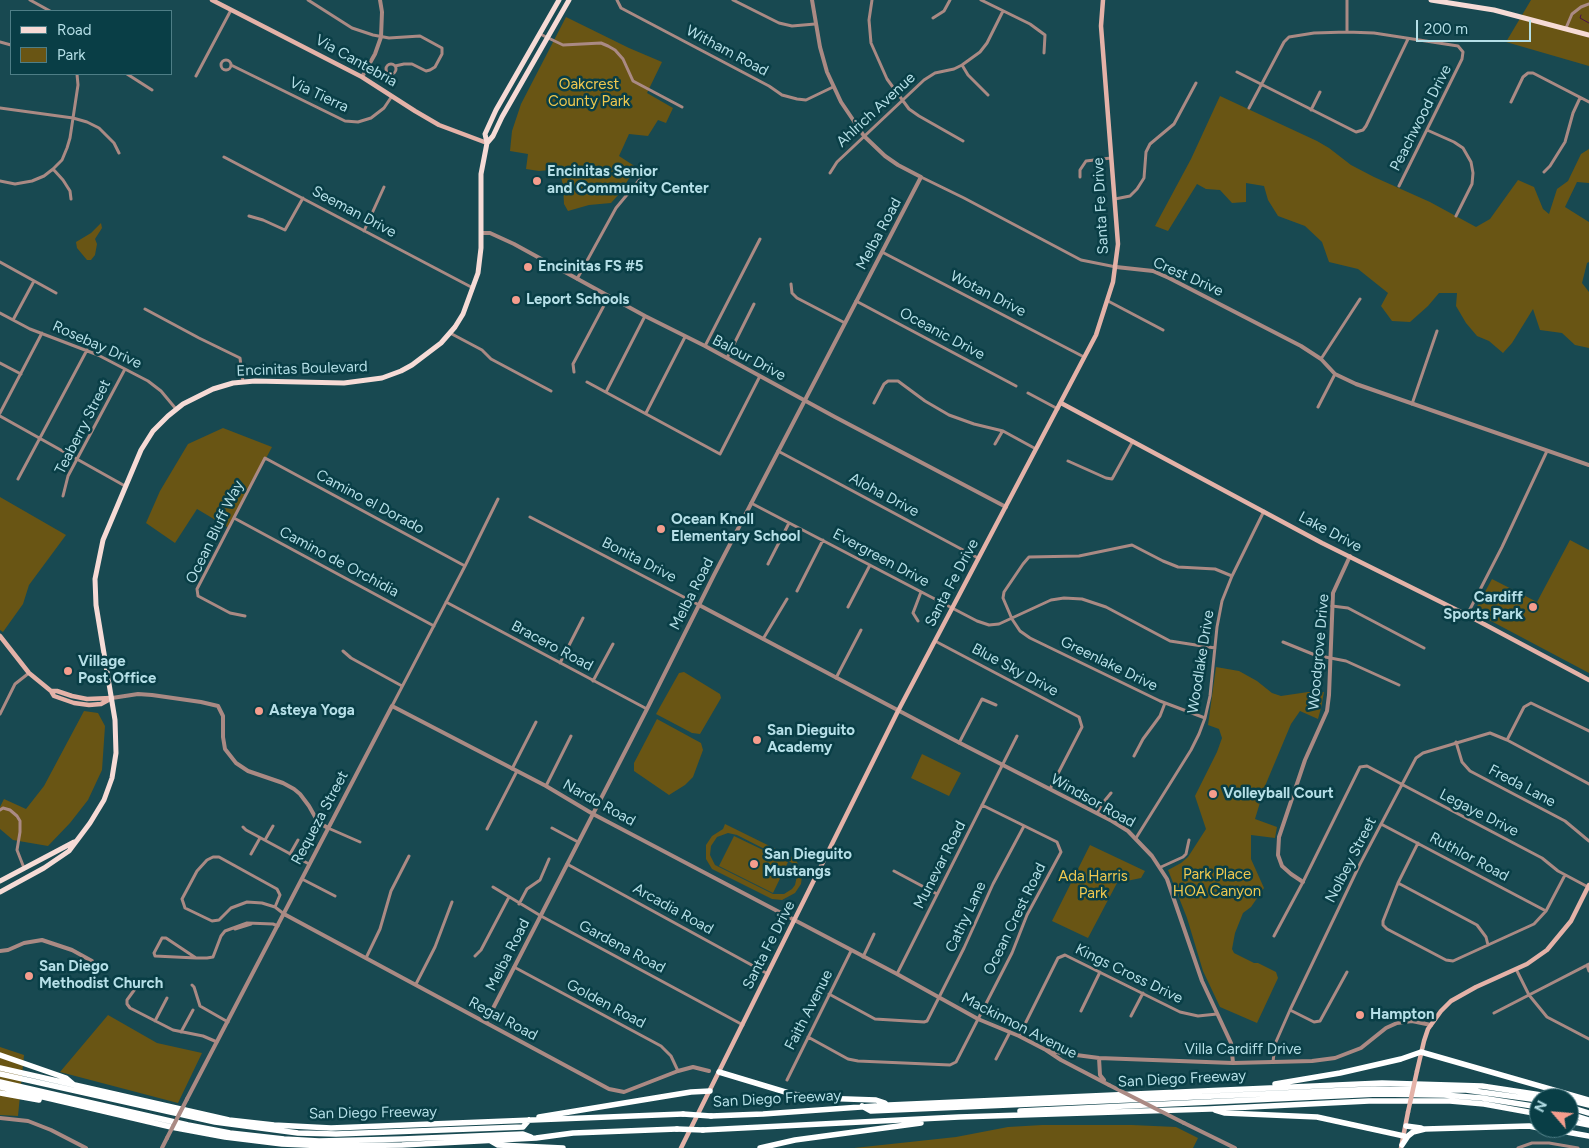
<!DOCTYPE html>
<style>
body{margin:0}
#map{position:relative;width:1589px;height:1148px;overflow:hidden;background:#184951;font-family:Figtree,sans-serif}
canvas{display:block}
.legend{position:absolute;left:10px;top:10px;width:162px;height:65px;box-sizing:border-box;background:#093e46;border:1px solid #4e7e86;margin:0;padding:6px 9px;list-style:none;font-size:15px;color:#b5dfe7}
.legend li{display:flex;align-items:center;gap:10px;height:25px}
.legend b{width:25px;border:1px solid #4e7e86}
.north{position:absolute;left:1529px;top:1088px;width:50px;height:50px;box-sizing:border-box;background:#093e46;border:1px solid #4e7e86;border-radius:50%;rotate:297deg;font-size:14px;font-weight:700;line-height:20px;text-align:center;color:#b5dfe7}
.north::after{content:'';display:block;margin:auto;width:18px;height:22px;background:#f59d8d;clip-path:polygon(50% 0,100% 100%,50% 72%,0 100%)}
.scale{position:absolute;left:1416px;top:20px;width:115px;height:22px;box-sizing:border-box;border:2px solid #b5dfe7;border-top:0;padding-left:6px;font-size:15px;line-height:18px;white-space:nowrap;color:#b5dfe7;-webkit-text-stroke:4px #093e46;paint-order:stroke}
</style>
<div id="map">
<canvas width="1589" height="1148"></canvas>
<ul class="legend">
<li><b style="height:6px;background:#f6dbd6"></b>Road</li>
<li><b style="height:14px;background:#695514"></b>Park</li>
</ul>
<div class="north">N</div>
<div class="scale">200 m</div>
</div>
<script>
const g = document.querySelector('canvas').getContext('2d');
g.lineJoin = 'round';
function fill(path, color) {
  g.fillStyle = color;
  g.fill(path, 'evenodd');
}
function shape(rows) {
  const path = new Path2D();
  for (const r of rows) {
    if (r.length === 3) {
      path.moveTo(r[0] + r[2], r[1]);
      path.arc(r[0], r[1], r[2], 0, 2 * Math.PI);
      continue;
    }
    path.moveTo(r[0], r[1]);
    for (let i = 2; i < r.length; i += 2) path.lineTo(r[i], r[i + 1]);
  }
  return path;
}
function strokePath(path, color, width, dash) {
  g.strokeStyle = color;
  g.lineWidth = width;
  g.lineCap = dash ? 'butt' : 'round';
  g.setLineDash(dash || []);
  g.stroke(path);
}
function label(font, color, halo, rows, align = 'center') {
  g.font = font + ' Figtree,sans-serif';
  g.lineWidth = 5;
  g.setLineDash([]);
  g.textBaseline = 'middle';
  g.strokeStyle = halo;
  g.fillStyle = color;
  for (const [text, x, y, turn = 0] of rows) {
    g.save();
    g.translate(x, y);
    g.rotate((+turn || 0) * Math.PI / 180);
    g.textAlign = isNaN(turn) ? turn : align;
    if (halo) g.strokeText(text, 0, 0);
    g.fillText(text, 0, 0);
    g.restore();
  }
}
const green = shape([
 [1531,0,1589,0,1589,66,1506,42],
 [566,17,629,48,662,62,647,93,673,108,666,123,658,120,648,136,629,134,619,156,636,167,620,193,611,203,589,205,568,211,564,204,563,185,560,173,550,170,539,171,526,169,528,154,510,151,512,131,521,104],
 [1220,96,1317,141,1329,148,1351,165,1374,177,1430,202,1476,227,1490,219,1518,180,1534,187,1543,209,1549,214,1557,189,1568,181,1581,154,1589,149,1589,183,1577,182,1565,207,1589,222,1589,262,1587,263,1582,283,1589,292,1589,348,1575,345,1562,333,1540,330,1533,309,1512,343,1503,353,1489,341,1477,336,1466,323,1456,306,1457,293,1439,293,1428,306,1410,322,1392,321,1381,306,1388,293,1358,269,1329,262,1322,242,1305,226,1278,216,1268,200,1264,186,1246,183,1246,202,1232,203,1220,190,1206,189,1197,184,1168,231,1155,226,1191,159],
 [101,223,102,228,95,239,97,244,95,255,91,260,87,260,77,248,76,242,91,233],
 [223,428,272,447,229,528,197,509,175,543,146,523,160,491,188,444],
 [0,497,66,535,29,585,23,604,3,632,0,630],
 [1570,540,1589,550,1589,673,1474,612,1492,579,1537,602],
 [1216,667,1239,671,1257,681,1272,693,1281,696,1308,692,1324,692,1321,708,1318,719,1300,711,1291,724,1265,786,1255,819,1277,827,1275,838,1251,835,1251,859,1264,888,1251,907,1243,913,1235,933,1232,949,1234,953,1254,963,1258,963,1276,972,1278,978,1257,1023,1220,1007,1203,971,1187,918,1168,870,1181,863,1188,857,1206,829,1195,796,1217,752,1222,738,1219,729,1208,725],
 [684,672,720,694,721,698,700,734,692,733,656,714,679,673],
 [84,711,98,713,105,726,102,770,88,800,70,823,48,846,13,840,0,829,0,807,4,799,26,809,44,786],
 [657,719,701,743,703,750,693,777,685,785,669,795,634,771,634,763],
 [922,754,961,773,949,796,911,778],
 [725,824,796,859,802,876,801,884,795,893,782,900,772,899,712,869,706,859,706,845,712,836,723,829],
 [728,833,737,835,792,863,796,871,797,876,795,885,792,889,784,894,773,894,715,865,710,855,711,846,717,837],
 [734,836,788,862,773,893,719,866],
 [1090,845,1145,871,1141,878,1117,883,1088,938,1052,921],
 [108,1015,157,1043,202,1053,178,1103,60,1072],
 [0,1047,24,1055,18,1116,0,1115],
 [1042,1125,1132,1125,1176,1127,1198,1138,1193,1148,854,1148,956,1137,1008,1127]
]);
const stream = shape([
 [1581,15,1580,18,1589,23]
]);
const minor = shape([
 [30,0,50,11],
 [308,0,352,28,373,35,389,38,420,36,442,48,442,54,435,67,430,70,426,71,412,64,404,64,395,66],
 [617,0,621,8,769,86,782,95,797,99,806,100,833,87],
 [733,0,779,23,792,26,815,24],
 [872,0,869,20,871,43,887,79,909,109,919,116,963,141],
 [981,0,1030,24,1045,35,1044,53],
 [933,18,944,11,950,0],
 [1566,28,1572,14,1581,7,1589,4],
 [1347,32,1347,0],
 [540,34,563,45,601,43,608,46,615,50,623,59,633,81,682,107],
 [0,42,11,45],
 [226,65,5],
 [391,69,5],
 [231,65,345,121,358,122,371,118,384,108,392,96],
 [962,65,968,75,988,95],
 [1237,72,1356,132,1363,130,1366,126,1408,39],
 [127,74,152,90],
 [196,76,231,10],
 [1511,102,1523,77,1528,73,1533,73,1589,102],
 [0,108,73,118,87,122,99,128,114,143,119,153],
 [1249,108,1284,42,1289,37,1314,33,1347,32,1374,33,1458,46,1463,52,1462,59,1399,186],
 [1311,110,1320,92],
 [1427,130,1454,142,1463,148,1471,162,1473,173,1472,184,1456,216],
 [224,157,473,288],
 [53,169,63,180,70,191,71,199],
 [1544,172,1550,166,1565,142,1573,113,1580,98],
 [830,173,837,162,924,80,935,73,954,69,962,65,980,52,987,43,1003,11],
 [921,177,964,198,1081,260,1116,267],
 [1080,177,1080,170,1086,161,1111,158],
 [0,181,15,184,32,181,44,176,53,169,62,160,67,148,70,138,78,85,77,74],
 [1115,199,1130,196,1137,189,1144,178,1146,152,1150,144,1174,124,1196,83],
 [249,216,263,220,285,230,303,198],
 [364,231,384,187],
 [882,252,1084,357],
 [0,262,56,293],
 [577,279,616,208,640,179],
 [791,284,792,293,797,298,845,323],
 [856,301,1016,386],
 [1108,301,1163,330],
 [145,309,199,338,240,358,243,382],
 [0,313,30,329,98,355,148,381,161,391,176,409],
 [13,320,34,281],
 [450,333,482,350,491,359,551,391],
 [705,346,760,239],
 [727,358,754,304],
 [1321,359,1360,299],
 [0,363,21,374],
 [574,372,573,364,609,296],
 [587,382,720,454,760,376],
 [606,392,645,316],
 [1028,393,1058,409],
 [874,403,884,384,888,381,898,381,925,401,949,415,974,424,1003,431,1036,449],
 [1412,404,1437,331],
 [1318,407,1335,374],
 [0,413,42,333],
 [646,413,685,337],
 [0,416,125,486],
 [995,444,1002,432],
 [778,451,978,558],
 [1068,461,1106,478,1112,479,1133,441],
 [18,479,87,350],
 [63,496,68,476,125,369],
 [751,503,977,621,989,625,999,624,1051,600,1064,598,1082,599,1106,607,1170,641,1215,648],
 [530,517,699,605],
 [234,518,434,626],
 [768,564,789,523],
 [797,591,823,540],
 [446,602,647,709],
 [1332,606,1348,608,1424,648],
 [848,607,870,565],
 [1467,615,1502,547,1547,451],
 [245,616,230,613,198,596,197,589,265,458,465,566],
 [918,621,913,613,921,592],
 [763,639,787,599],
 [935,641,1079,717,1082,727,1050,789],
 [1283,642,1315,655,1346,661,1399,685],
 [343,651,351,658,402,686],
 [560,663,583,618],
 [836,678,861,630],
 [593,681,613,644],
 [392,706,465,566,498,499],
 [0,714,15,684,29,673],
 [1205,718,1160,701,1030,638,1020,631,1012,619,1003,598,1004,592,1023,564,1029,557,1079,556,1132,545,1163,561,1178,567,1215,569,1232,576],
 [1507,740,1524,707,1531,703,1589,731],
 [1456,742,1462,762,1470,771,1565,821,1589,841],
 [959,743,982,699,996,705],
 [1134,756,1143,739,1160,716,1165,703],
 [512,769,536,722],
 [546,786,571,736],
 [0,810,3,808,10,810,17,816,20,821,20,832,17,850,24,868],
 [1097,813,1102,804,1111,793],
 [1381,824,1546,911],
 [243,827,246,830,309,864],
 [328,828,360,842],
 [552,828,578,842],
 [487,829,517,771],
 [1136,838,1191,750,1199,734,1205,718,1210,696,1217,627,1222,601,1232,576,1264,511],
 [265,840,273,826],
 [1418,843,1398,883,1383,921,1383,925,1387,929,1446,960,1453,961,1534,924,1546,911,1565,875],
 [251,854,260,838],
 [290,854,298,840],
 [213,857,219,857,277,889,280,895,275,907,262,903,247,902,231,908,219,920,212,921,185,908,182,899,197,871,207,860,213,857],
 [567,864,768,974],
 [1161,867,1183,857,1186,854,1189,840],
 [894,871,937,894],
 [302,879,335,896],
 [1398,883,1477,925,1486,937,1488,945],
 [493,887,541,916,743,1025],
 [519,904,527,889,540,880,549,859],
 [275,907,284,914],
 [235,929,251,924],
 [1274,936,1303,882,1360,767,1367,766,1542,858,1558,871,1588,887],
 [162,938,166,938,196,958,155,956,154,953,162,938],
 [475,956,481,950,509,897],
 [863,957,874,934],
 [196,958,207,958,213,957,221,936,225,931,247,923,273,924,278,926],
 [366,958,380,929,391,891,409,856],
 [1587,965,1589,971],
 [514,967,661,1046,671,1056,678,1071],
 [1516,969,1529,995,1547,1017,1589,1039],
 [897,974,1017,736],
 [416,984,435,947,452,902],
 [192,985,194,987,200,1006,228,1022],
 [135,989,127,1000,127,1004,130,1008,173,1030,203,1036,217,1042],
 [829,994,875,1019,924,1022,927,1021,964,948,993,884,1024,826],
 [1290,1010,1314,1022,1320,1021,1347,972],
 [1081,1011,1100,972],
 [1494,1013,1589,964],
 [1131,1016,1143,993],
 [155,1021,167,998],
 [181,1032,193,1010],
 [1019,1036,1058,958,1065,955,1180,1012,1198,1016,1217,1014],
 [808,1037,848,1059,858,1061,950,1065,956,1062,1012,953,1027,915,1061,852,1057,842,982,805],
 [996,1059,1010,1032],
 [1273,1062,1275,1044,1290,1010,1360,864,1416,758,1423,753,1490,733,1507,740,1589,784],
 [787,1080,851,951],
 [1518,1148,1532,1143,1549,1143,1578,1148]
]);
const tertiary = shape([
 [362,77,375,54,381,37,382,12,380,0],
 [481,233,490,233,514,244,645,316,705,346,835,417,1006,507],
 [1116,267,1153,271,1169,278,1301,346,1321,359,1335,374,1356,384,1589,465],
 [699,605,958,742,1112,821,1128,831,1152,856,1167,879,1202,981,1231,1043,1233,1063],
 [112,698,138,694,152,695,201,702,218,706,223,716,223,737,225,749,236,763,248,771,283,783,294,789,300,794,309,806,318,822,328,828],
 [1303,882,1291,874,1282,866,1278,855,1279,837,1305,760,1327,711,1329,695,1333,593,1350,556],
 [284,914,609,1089,624,1092,678,1071,693,1067,709,1071],
 [0,951,8,950,24,943,42,940,72,950,92,961],
 [486,1022,647,709,714,575,921,177,898,165,885,156,864,136,841,102,827,72,820,47,812,0],
 [1048,1050,1061,1053,1099,1058,1233,1063,1312,1061,1335,1058,1361,1048,1386,1028,1397,1023,1412,1021,1431,1025],
 [1099,1058,1100,1075,1104,1080],
 [187,1099,392,706,546,786,593,814,897,974,978,1019,1019,1036,1046,1050,1061,1060,1109,1085],
 [0,1118,28,1121,51,1130,86,1148],
 [1184,1123,1235,1148],
 [162,1148,167,1138]
]);
const secondary = shape([
 [212,0,362,77,415,111,439,125,487,143],
 [1061,403,1322,543,1467,615,1589,680],
 [0,636,29,673,51,691,54,696,74,703,89,705,101,704,112,698],
 [51,691,57,691,72,696,87,699,111,698],
 [1417,1071,1424,1041,1428,1029,1441,1011,1451,1001,1476,987,1527,964,1547,950,1571,921,1589,885],
 [681,1148,898,711,1096,335,1113,282,1118,244,1101,26,1103,0],
 [1401,1148,1408,1112]
]);
const primary = shape([
 [1431,0,1494,10,1589,35],
 [487,143,493,136,502,117,569,0],
 [0,881,74,842],
 [0,892,44,868,69,851,90,823,104,800,112,778,116,753,115,720,96,605,95,579,103,540,141,450,153,431,168,416,183,404,213,389,233,383,255,381,344,383,382,378,401,371,412,365,441,343,455,327,463,314,478,273,481,248,481,174,487,143,485,134,496,110,559,0]
]);
const motorway = shape([
 [0,1055,66,1078,73,1084],
 [0,1068,229,1120,274,1125,331,1128,683,1114],
 [719,1072,792,1094,818,1098,876,1100,885,1103],
 [0,1074,215,1122,298,1133,336,1134,523,1127,529,1120],
 [0,1082,188,1125,230,1133,284,1139,319,1141,402,1139,523,1134,531,1137],
 [1275,1084,1340,1073,1401,1059,1421,1052,1589,1100],
 [0,1087,171,1127,225,1137,282,1144,327,1146,402,1145,536,1138,573,1133,677,1129],
 [0,1093,39,1100],
 [1569,1100,1589,1105],
 [862,1106,871,1111,1376,1089,1466,1090,1539,1100],
 [1569,1107,1589,1113],
 [1215,1110,1225,1113,1317,1117,1404,1136],
 [1020,1111,1378,1094,1444,1095,1482,1098,1539,1107],
 [1569,1114,1589,1120],
 [711,1116,763,1114,889,1105,1382,1083,1482,1086,1561,1098],
 [539,1117,691,1092,710,1091],
 [1569,1121,1589,1125],
 [1406,1126,1421,1128],
 [1544,1128,1589,1136],
 [703,1130,959,1117,1210,1109,1369,1101,1450,1101,1484,1104,1539,1114],
 [491,1141,498,1145,563,1148],
 [1402,1145,1408,1136,1413,1132,1425,1129,1529,1126,1539,1128],
 [760,1148,795,1140,921,1123]
]);
const tertiaryBridge = shape([
 [1109,1085,1184,1123],
 [167,1138,187,1099]
]);
const secondaryBridge = shape([
 [1408,1112,1417,1071]
]);
const motorwayBridge = shape([
 [683,1114,711,1116],
 [677,1129,703,1130]
]);
const markers = [
 [537,181,5,"#f59d8d"],
 [528,267,5,"#f59d8d"],
 [516,300,5,"#f59d8d"],
 [661,529,5,"#f59d8d"],
 [1533,607,5,"#f59d8d"],
 [68,671,5,"#f59d8d"],
 [259,711,5,"#f59d8d"],
 [757,740,5,"#f59d8d"],
 [1213,794,5,"#f59d8d"],
 [754,864,5,"#f59d8d"],
 [29,976,5,"#f59d8d"],
 [1360,1015,5,"#f59d8d"]
];
const streetNames = [
 ["Witham Road",727,51,28],
 ["Via Cantebria",356,61,29],
 ["Via Tierra",319,95,25],
 ["Ahlrich Avenue",876,110,-43],
 ["Peachwood Drive",1421,118,-63],
 ["Santa Fe Drive",1101,206,-93],
 ["Seeman Drive",354,212,28],
 ["Melba Road",879,234,-62],
 ["Crest Drive",1188,277,24],
 ["Wotan Drive",988,294,27],
 ["Oceanic Drive",942,334,28],
 ["Rosebay Drive",97,345,24],
 ["Balour Drive",749,358,28],
 ["Encinitas Boulevard",302,369,-2],
 ["Teaberry Street",83,427,-63],
 ["Aloha Drive",884,495,28],
 ["Camino el Dorado",370,502,28],
 ["Ocean Bluff Way",215,532,-64],
 ["Lake Drive",1330,532,28],
 ["Evergreen Drive",881,558,28],
 ["Bonita Drive",639,560,27],
 ["Camino de Orchidia",339,562,28],
 ["Santa Fe Drive",952,583,-62],
 ["Melba Road",692,594,-63],
 ["Bracero Road",552,646,28],
 ["Woodgrove Drive",1319,652,-85],
 ["Woodlake Drive",1201,662,-81],
 ["Greenlake Drive",1109,664,26],
 ["Blue Sky Drive",1015,670,28],
 ["Freda Lane",1522,786,28],
 ["Windsor Road",1093,801,29],
 ["Nardo Road",599,803,29],
 ["Legaye Drive",1479,813,27],
 ["Requeza Street",320,818,-62],
 ["Ruthlor Road",1469,857,28],
 ["Nolbey Street",1351,860,-63],
 ["Munevar Road",940,865,-63],
 ["Arcadia Road",673,909,29],
 ["Cathy Lane",966,917,-65],
 ["Ocean Crest Road",1015,919,-64],
 ["Santa Fe Drive",769,945,-63],
 ["Gardena Road",622,947,28],
 ["Melba Road",508,955,-63],
 ["Kings Cross Drive",1129,974,26],
 ["Golden Road",606,1004,28],
 ["Faith Avenue",809,1010,-63],
 ["Regal Road",503,1019,28],
 ["Mackinnon Avenue",1019,1026,27],
 ["Villa Cardiff Drive",1243,1050],
 ["San Diego Freeway",1182,1079,-3],
 ["San Diego Freeway",777,1099,-3],
 ["San Diego Freeway",373,1113,-1]
];
const parkNames = [
 ["Oakcrest",589,85],
 ["County Park",589,102],
 ["Park Place",1217,875],
 ["HOA Canyon",1217,892],
 ["Ada Harris",1093,877],
 ["Park",1093,894]
];
const poiNames = [
 ["Encinitas Senior",547,172],
 ["and Community Center",547,189],
 ["Encinitas FS #5",538,267],
 ["Leport Schools",526,300],
 ["Ocean Knoll",671,520],
 ["Elementary School",671,537],
 ["Cardiff",1523,598,"right"],
 ["Sports Park",1523,615,"right"],
 ["Village",78,662],
 ["Post Office",78,679],
 ["Asteya Yoga",269,711],
 ["San Dieguito",767,731],
 ["Academy",767,748],
 ["Volleyball Court",1223,794],
 ["San Dieguito",764,855],
 ["Mustangs",764,872],
 ["San Diego",39,967],
 ["Methodist Church",39,984],
 ["Hampton",1370,1015]
];
fill(green, '#695514');
strokePath(stream, '#4c1149', 1);
strokePath(minor, '#aa8a84', 3);
strokePath(tertiary, '#aa8a84', 4);
strokePath(secondary, '#e4b2a8', 4.5);
strokePath(primary, '#f6dbd6', 5);
strokePath(motorway, '#fff', 5.5);
strokePath(tertiaryBridge, '#aa8a84', 4);
strokePath(secondaryBridge, '#e4b2a8', 4.5);
strokePath(motorwayBridge, '#fff', 5.5);
for (const [x, y, r, color] of markers) {
  const dot = new Path2D();
  dot.arc(x, y, r, 0, 2 * Math.PI);
  g.fillStyle = color;
  g.fill(dot);
  strokePath(dot, '#093e46', 2);
}
label('15px', '#b5dfe7', '#093e46', streetNames);
label('15px', '#efc84f', '#093e46', parkNames);
label('bold 15px', '#b5dfe7', '#093e46', poiNames, 'left');
</script>
